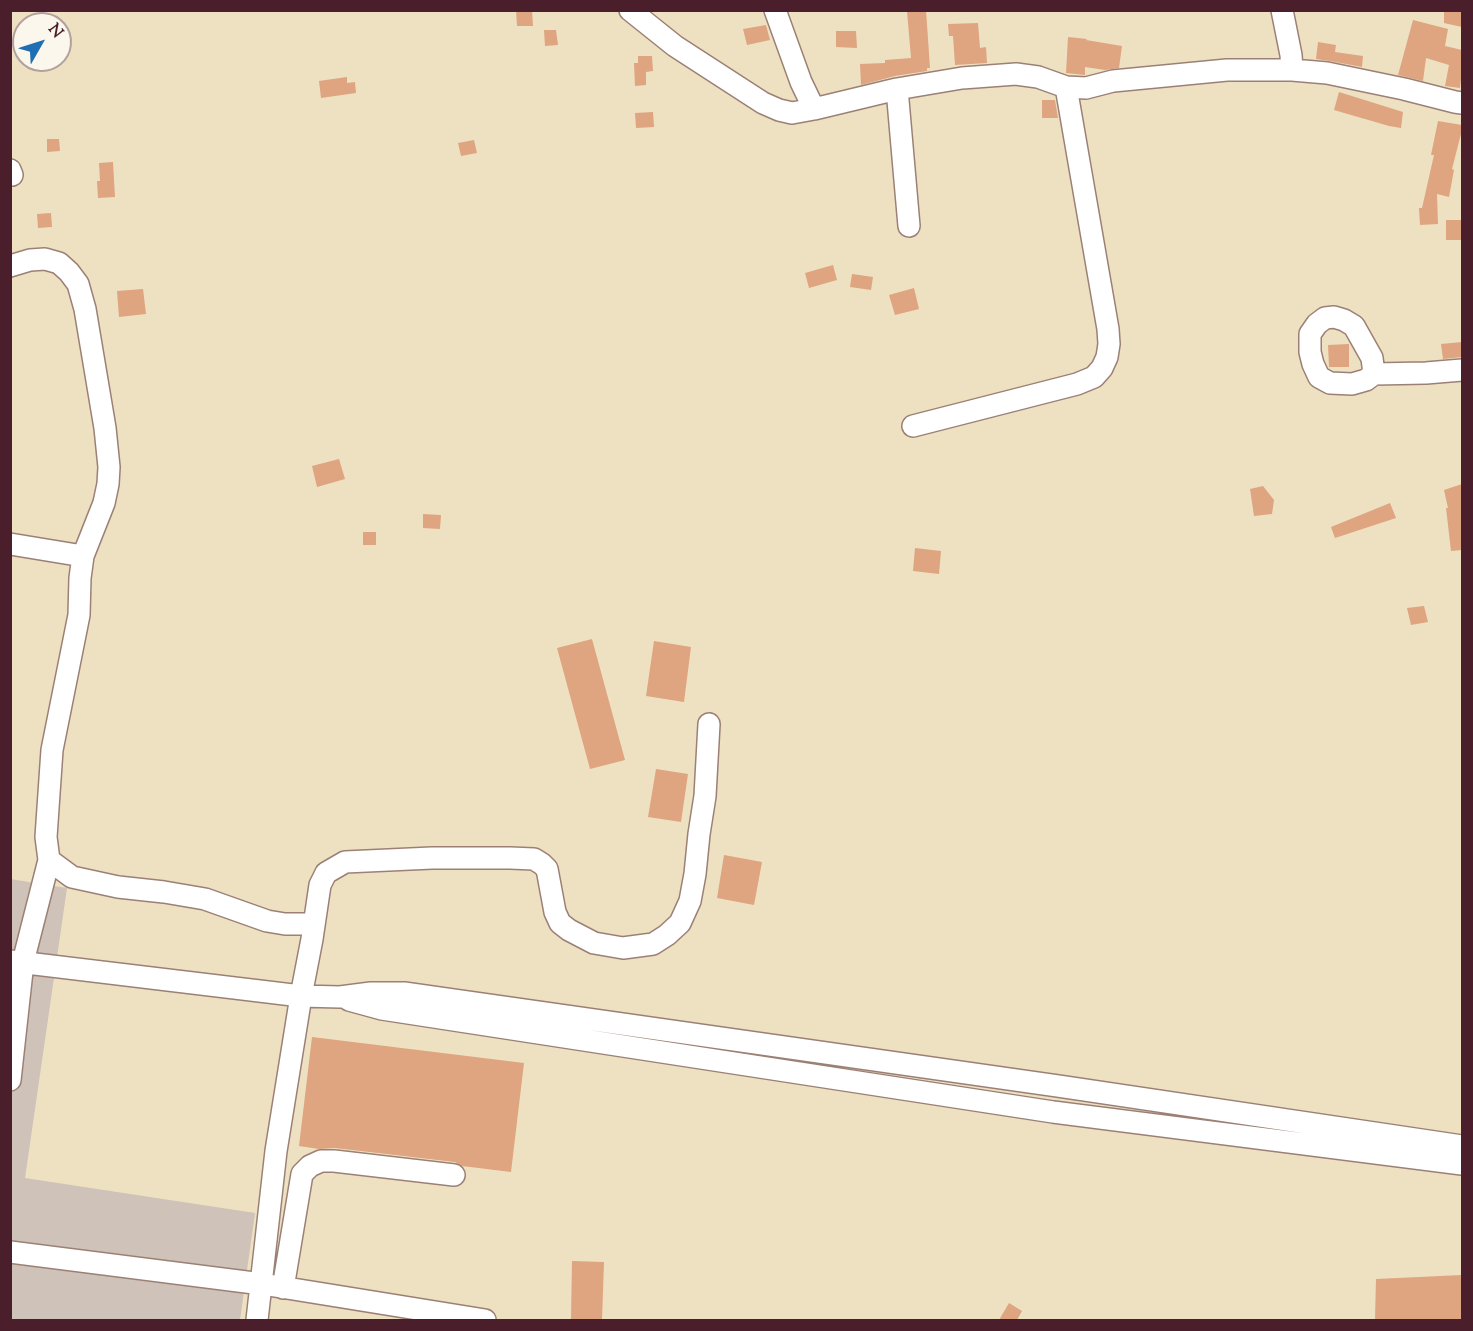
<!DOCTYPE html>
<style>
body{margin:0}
#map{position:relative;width:1473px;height:1331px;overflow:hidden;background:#ede1c2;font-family:"Sorts Mill Goudy",serif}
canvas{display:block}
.frame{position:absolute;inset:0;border:12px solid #4a1f2b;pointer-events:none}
.north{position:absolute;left:12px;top:12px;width:60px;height:60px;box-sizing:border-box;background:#fbf7ec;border:2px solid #b4a19f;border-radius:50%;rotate:51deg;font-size:16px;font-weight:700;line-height:24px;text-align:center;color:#4a1f2b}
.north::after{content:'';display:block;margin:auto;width:21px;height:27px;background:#1f6fb2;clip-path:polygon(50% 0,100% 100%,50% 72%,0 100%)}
</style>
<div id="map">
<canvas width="1473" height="1331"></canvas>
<div class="frame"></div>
<div class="north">N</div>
</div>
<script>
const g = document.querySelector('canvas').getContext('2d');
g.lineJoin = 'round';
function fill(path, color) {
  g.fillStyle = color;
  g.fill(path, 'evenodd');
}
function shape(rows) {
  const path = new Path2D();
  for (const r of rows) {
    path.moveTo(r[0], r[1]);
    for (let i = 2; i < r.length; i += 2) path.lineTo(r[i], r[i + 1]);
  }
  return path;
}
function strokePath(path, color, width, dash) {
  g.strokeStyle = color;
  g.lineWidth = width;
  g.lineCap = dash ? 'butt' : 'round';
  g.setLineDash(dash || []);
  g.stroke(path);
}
const industrial = shape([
 [10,879,67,888,25,1178,255,1213,240,1320,11,1320]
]);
const building = shape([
 [516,10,532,10,533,26,517,26],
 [926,10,930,68,927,68,927,71,895,76,861,85,860,64,885,63,885,60,911,58,907,11],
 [1444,10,1462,10,1462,27,1444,23],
 [1413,20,1448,29,1445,46,1462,50,1462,70,1460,88,1445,86,1449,65,1426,58,1423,81,1398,75],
 [978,23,980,48,986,47,987,63,955,65,953,36,949,36,948,24],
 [766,25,770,40,747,45,743,29],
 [544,30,556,30,558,45,545,46],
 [836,31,856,31,857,48,836,47],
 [1068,37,1087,39,1086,40,1122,46,1119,68,1105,70,1085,67,1085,75,1066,73],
 [1318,42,1336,45,1335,52,1363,56,1362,67,1330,61,1316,59],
 [638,56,652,56,653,71,646,72,646,85,635,86,634,63,638,63],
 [347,77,347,83,355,82,356,93,321,98,319,81],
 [1339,92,1403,112,1401,128,1389,126,1334,110],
 [1042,100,1055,100,1058,118,1042,118],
 [653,112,654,127,636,128,635,113],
 [1438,121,1462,125,1462,130,1452,169,1454,170,1449,197,1437,194,1438,224,1420,225,1419,208,1422,208,1434,155,1431,155],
 [47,139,59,139,60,151,47,152],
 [474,140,477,153,461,156,458,143],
 [113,162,115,197,98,198,97,181,100,181,99,163],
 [51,213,52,227,38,228,37,214],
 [1446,220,1462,220,1462,240,1446,240],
 [833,265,837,280,809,288,805,273],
 [852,274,873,277,871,290,850,287],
 [914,288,919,309,895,315,889,295],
 [143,289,146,314,119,317,117,291],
 [1462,342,1462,357,1443,359,1441,344],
 [1349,344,1349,367,1329,367,1328,345],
 [339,459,345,479,317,487,312,466],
 [1462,484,1462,550,1451,551,1446,508,1448,508,1444,490],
 [1263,486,1274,500,1272,514,1254,516,1250,489],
 [1390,503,1396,518,1335,538,1331,527],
 [423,514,441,515,440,529,423,528],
 [363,532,376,532,376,545,363,545],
 [915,548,941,551,939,574,913,571],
 [1424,606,1428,622,1411,625,1407,608],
 [592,639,625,760,590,769,557,648],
 [654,641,691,647,684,702,646,696],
 [656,769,688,774,681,822,648,817],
 [724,855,762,862,754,905,717,898],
 [312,1037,524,1063,511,1172,462,1166,455,1162,335,1148,319,1149,299,1146],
 [572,1261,604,1262,602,1320,571,1320],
 [1462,1275,1462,1320,1375,1320,1376,1279],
 [1009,1303,1022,1311,1017,1320,999,1320]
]);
const minor = shape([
 [630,10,675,46,763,103,779,110,792,113,814,109,897,89,962,78,1016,74,1038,77,1066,87,1086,88,1113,81,1227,70,1292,70,1327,73,1404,89,1455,102,1462,103],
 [775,10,801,82,814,109],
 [1282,10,1291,55,1292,70],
 [897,89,909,226],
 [10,170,12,175],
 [10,266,30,260,45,259,59,263,69,272,78,284,85,309,105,428,109,467,108,484,104,503,83,556,80,578,79,615,52,750,46,837,49,860,72,877,118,887,164,892,205,899,267,921,285,924,314,924],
 [1374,374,1372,358,1354,326,1344,320,1334,317,1325,318,1317,324,1310,334,1310,352,1313,364,1319,377,1330,383,1352,384,1366,380,1374,374,1426,373,1462,370],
 [913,426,1077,384,1094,377,1102,368,1107,357,1109,344,1108,329,1066,87],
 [10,544,83,556],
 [10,961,301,996,312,939,320,885,326,873,345,862,432,858,510,858,534,859,542,864,547,869,555,912,560,923,569,930,594,943,623,948,653,944,667,935,680,923,690,901,695,874,699,834,705,796,709,724],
 [349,1000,382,1009,1053,1112,1462,1164],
 [10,1080,23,962,49,860],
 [10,1252,262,1284,485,1320],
 [283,1288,302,1174,310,1166,321,1161,334,1161,454,1175],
 [257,1320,276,1151,301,996,340,997,371,993,404,993,1058,1086,1462,1146]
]);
fill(industrial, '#cec2b9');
fill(building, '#dfa480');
strokePath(minor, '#9c8076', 24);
strokePath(minor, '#fff', 21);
</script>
